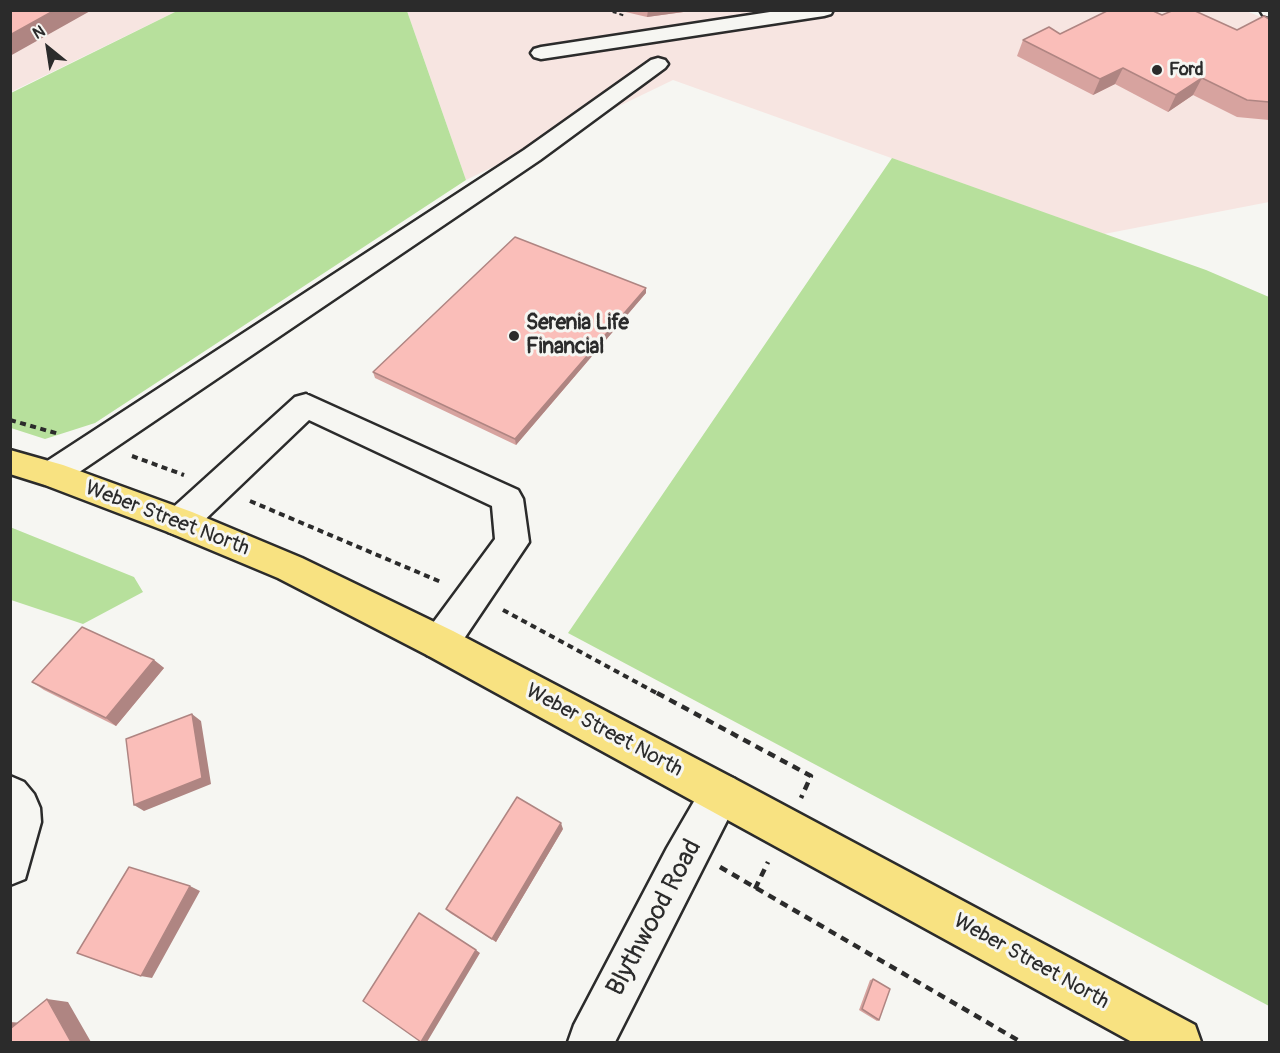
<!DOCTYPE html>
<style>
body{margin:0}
#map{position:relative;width:1280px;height:1053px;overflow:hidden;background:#f6f6f2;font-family:Pangolin,sans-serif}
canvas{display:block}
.frame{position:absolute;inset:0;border:12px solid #2b2b2b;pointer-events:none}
.north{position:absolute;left:18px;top:18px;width:60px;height:60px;-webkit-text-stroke:4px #f6f6f2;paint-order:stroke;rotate:330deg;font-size:16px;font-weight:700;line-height:24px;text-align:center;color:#2b2b2b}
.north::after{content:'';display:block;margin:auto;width:21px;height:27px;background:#2b2b2b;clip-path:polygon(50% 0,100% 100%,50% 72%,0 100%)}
</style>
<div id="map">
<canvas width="1280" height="1053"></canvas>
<div class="frame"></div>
<div class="north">N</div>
</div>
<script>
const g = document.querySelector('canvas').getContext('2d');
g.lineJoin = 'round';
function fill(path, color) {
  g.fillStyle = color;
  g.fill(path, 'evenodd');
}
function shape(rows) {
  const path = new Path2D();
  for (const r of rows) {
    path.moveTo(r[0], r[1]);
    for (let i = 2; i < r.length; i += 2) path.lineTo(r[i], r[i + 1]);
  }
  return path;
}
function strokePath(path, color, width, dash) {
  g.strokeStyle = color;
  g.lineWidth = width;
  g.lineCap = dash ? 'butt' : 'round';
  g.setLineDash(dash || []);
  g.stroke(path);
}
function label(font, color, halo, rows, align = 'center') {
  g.font = font + ' Pangolin,sans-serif';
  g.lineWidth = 6;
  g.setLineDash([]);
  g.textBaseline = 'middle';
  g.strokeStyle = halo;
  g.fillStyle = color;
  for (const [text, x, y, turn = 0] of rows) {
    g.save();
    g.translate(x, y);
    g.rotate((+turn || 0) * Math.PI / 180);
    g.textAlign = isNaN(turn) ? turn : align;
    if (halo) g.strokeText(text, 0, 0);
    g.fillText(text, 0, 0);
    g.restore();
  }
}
const built = shape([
 [11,11,177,11,11,92],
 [407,11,1246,11,1269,20,1269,202,1104,234,673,80,466,180]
]);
const green = shape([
 [177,11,407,11,466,180,95,423,45,439,11,428,11,93],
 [892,158,1206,270,1269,297,1269,1006,568,633],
 [10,527,134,577,143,592,83,624,11,600]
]);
const pathFar2 = shape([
 [606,10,626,16]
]);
const pathFar1 = shape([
 [10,420,59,434],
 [132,456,184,475],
 [250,501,441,582],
 [503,610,660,695]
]);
const path = shape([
 [657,693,811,776,801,798],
 [720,867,1021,1042],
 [755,889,768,862]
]);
const minor = shape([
 [783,10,833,10,831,14,824,16,541,59,534,57,531,53,534,49,541,47,783,10],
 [1260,10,1270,10,1270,17,1263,15,1260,10],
 [658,58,665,60,668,64,665,68,540,160,63,483,52,487,41,483,36,474,41,465,524,150,651,60,658,58],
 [306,394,518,490,523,499,529,542,453,655,440,659,427,655,422,643,427,631,495,539,492,506,309,420,192,532,180,536,168,532,164,522,168,512,295,397,306,394],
 [721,773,735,779,741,793,615,1042,568,1042,574,1025,667,848,707,779,721,773],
 [10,776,24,782,34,794,40,808,41,822,25,879,10,885,10,776]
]);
const major = shape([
 [10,450,63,465,192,512,302,558,453,631,735,779,1195,1025,1201,1042,1132,1042,427,655,278,578,168,532,45,485,10,474,10,450]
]);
const wall = shape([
 [617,10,698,10,647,17],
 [1162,15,1237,30,1269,19,1269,120,1237,117,1193,95,1168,112,1115,84,1093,95,1017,56,1023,40],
 [646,293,516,445,375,378,373,372],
 [154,660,164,668,116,726,44,690,32,682],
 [563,829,496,942,450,913,446,909],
 [873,979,879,1020,877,1021,859,1010,870,980]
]);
const shadedWall = shape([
 [55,10,92,10,10,56,10,35],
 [648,10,698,10,647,17],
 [1123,68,1115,84,1093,95,1100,79],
 [1202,78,1193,95,1168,112,1176,95],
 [646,288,646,293,516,445,515,439],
 [154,660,164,668,116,726,106,718],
 [192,714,201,721,211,784,144,811,134,805],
 [561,823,563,829,496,942,492,939],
 [190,886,200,891,152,978,141,976],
 [476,950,480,953,427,1042,421,1042],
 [47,999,68,1002,91,1042,71,1042],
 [10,1022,23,1023,10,1033]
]);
const building = shape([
 [10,10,55,10,10,35,10,10],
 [1109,10,1151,10,1162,15,1174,10,1193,10,1237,30,1264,16,1269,19,1269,102,1247,100,1202,78,1176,95,1123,68,1100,79,1023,40,1049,27,1060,34,1109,10],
 [515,237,646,288,515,439,373,372,515,237],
 [82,627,154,660,106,718,32,682,82,627],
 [192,714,202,778,134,805,126,739,192,714],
 [517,797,561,823,492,939,446,909,517,797],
 [129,867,190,886,141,976,77,953,129,867],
 [419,913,476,950,421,1042,363,1001,419,913],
 [873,979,890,989,879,1020,862,1009,873,979],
 [47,999,71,1042,10,1042,10,1029,47,999]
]);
const markers = [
 [1157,70,6,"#2b2b2b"],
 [514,336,6,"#2b2b2b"]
];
const farPoinames = [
 ["Ford",1169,70]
];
const poiNames = [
 ["Serenia Life",526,324],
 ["Financial",526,348]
];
const streetNames = [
 ["Weber Street North",167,519,21],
 ["Weber Street North",604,731,28],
 ["Weber Street North",1031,962,29]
];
const nearStreetnames = [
 ["Blythwood Road",655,918,-62]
];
fill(built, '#f7e5e1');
fill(green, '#b7e09c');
strokePath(minor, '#2b2b2b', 5);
strokePath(major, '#2b2b2b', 5);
strokePath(pathFar2, '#2b2b2b', 2, [4, 3]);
strokePath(pathFar1, '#2b2b2b', 4, [6, 4.5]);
strokePath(path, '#2b2b2b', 4.5, [8, 6]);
fill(minor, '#f6f6f2');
fill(major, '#f8e281');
fill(wall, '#d7a39f');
fill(shadedWall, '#af8582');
fill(building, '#fabeb9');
strokePath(building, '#af8582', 1.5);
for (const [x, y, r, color] of markers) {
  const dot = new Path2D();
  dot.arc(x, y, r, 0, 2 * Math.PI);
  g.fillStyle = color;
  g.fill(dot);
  strokePath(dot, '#f6f6f2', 2);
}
label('bold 18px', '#2b2b2b', '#f6f6f2', farPoinames, 'left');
label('bold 21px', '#2b2b2b', '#f6f6f2', poiNames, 'left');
label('21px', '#2b2b2b', '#f6f6f2', streetNames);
label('26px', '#2b2b2b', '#f6f6f2', nearStreetnames);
</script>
